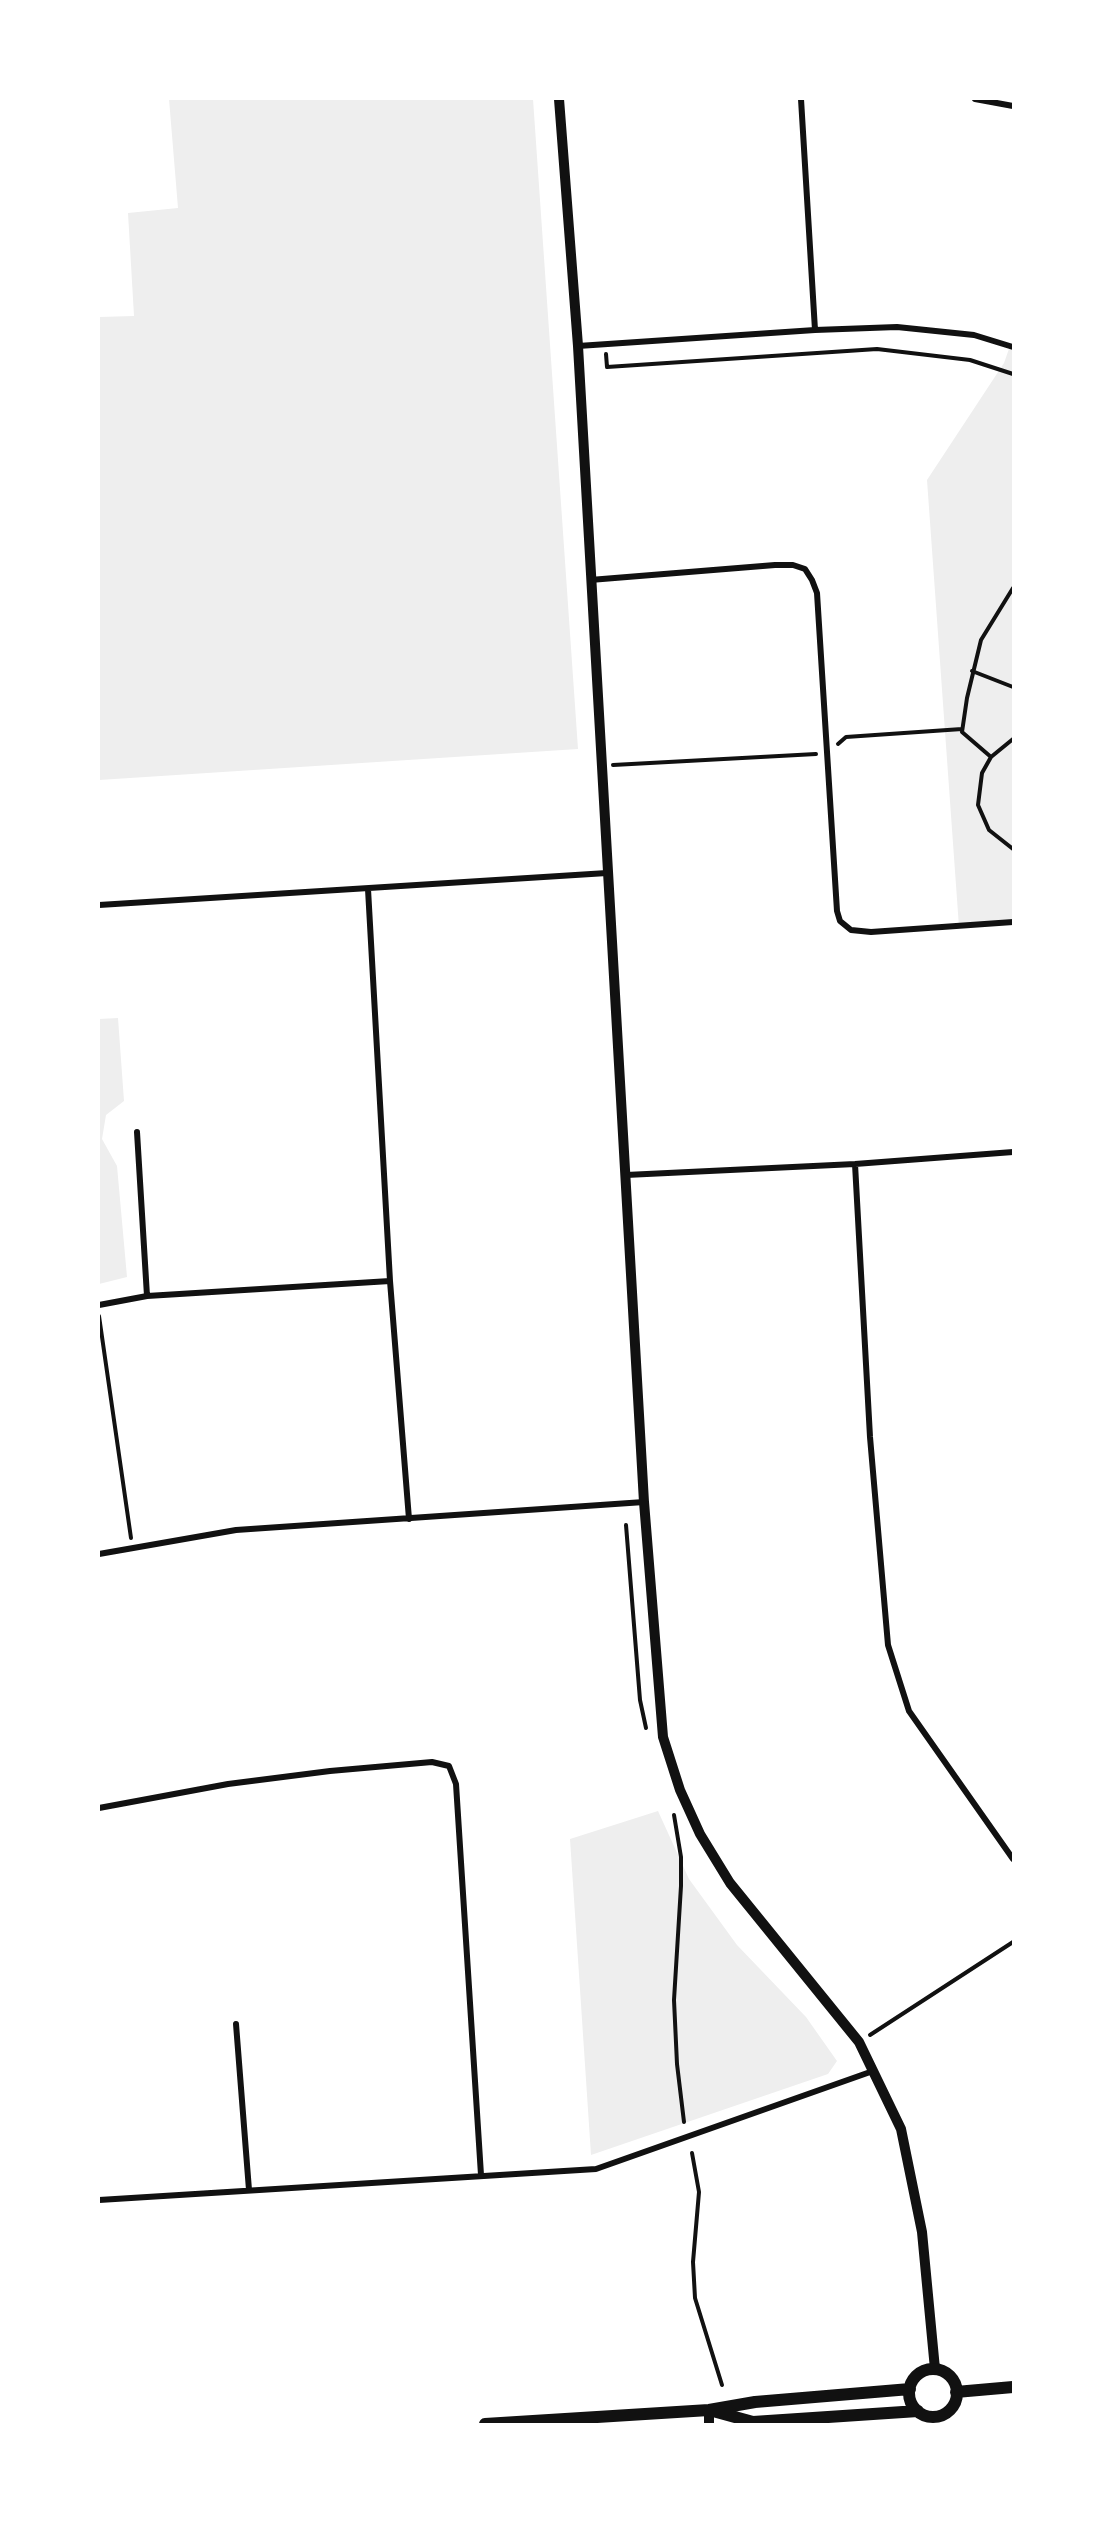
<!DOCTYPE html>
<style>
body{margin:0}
#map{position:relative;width:1112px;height:2523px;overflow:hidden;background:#fff;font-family:Poppins,sans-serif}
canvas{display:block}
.frame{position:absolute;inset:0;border:100px solid #fff;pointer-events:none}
</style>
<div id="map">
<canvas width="1112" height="2523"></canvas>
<div class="frame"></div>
</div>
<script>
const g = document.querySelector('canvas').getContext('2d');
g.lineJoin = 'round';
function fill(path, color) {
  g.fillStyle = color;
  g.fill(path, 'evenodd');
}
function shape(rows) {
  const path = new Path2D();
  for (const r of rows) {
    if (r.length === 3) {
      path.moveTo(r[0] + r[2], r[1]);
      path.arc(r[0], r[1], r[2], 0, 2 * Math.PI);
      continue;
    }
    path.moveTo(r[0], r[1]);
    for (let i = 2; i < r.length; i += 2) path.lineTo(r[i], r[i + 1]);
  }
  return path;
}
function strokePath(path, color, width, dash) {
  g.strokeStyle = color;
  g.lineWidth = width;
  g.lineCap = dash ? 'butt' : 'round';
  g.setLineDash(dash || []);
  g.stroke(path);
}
const green = shape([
 [169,99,533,99,578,749,99,780,99,317,134,316,128,213,178,208],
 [1010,346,1013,347,1013,922,959,927,927,480,1004,363],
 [118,1018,124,1101,106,1115,102,1139,117,1166,127,1277,99,1284,99,1019],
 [658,1811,689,1879,737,1945,806,2017,837,2061,828,2074,591,2155,570,1839]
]);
const path = shape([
 [606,354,607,367,877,349,970,360,1013,374],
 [972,671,1013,687],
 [1013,739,991,757,982,773,978,805,989,830,1013,849],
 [838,744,846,737,962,729],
 [991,757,962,732,967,698,981,640,1013,588],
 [613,765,816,754],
 [99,1316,131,1538],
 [626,1525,640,1700,646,1728],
 [674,1815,681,1857,681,1886,674,2000,677,2064,684,2122],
 [870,2035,1013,1942],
 [692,2153,699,2192,693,2262,695,2298,722,2385]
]);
const minor = shape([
 [801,99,815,330],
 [975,99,1013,106],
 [578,346,815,330,897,327,974,335,1013,347],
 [590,580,775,565,793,565,805,569,812,580,817,593,837,911,840,921,851,930,871,932,1013,922],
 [368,889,390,1281,409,1519],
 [99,905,607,873],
 [137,1132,147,1296],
 [855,1164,870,1437,888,1645,909,1711,1013,1859],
 [626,1175,855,1164,1013,1152],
 [99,1305,147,1296,390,1281],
 [99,1554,236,1530,644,1502],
 [99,1808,228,1784,330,1771,432,1762,449,1766,456,1784,481,2175],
 [236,2024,249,2190],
 [99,2200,596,2169,873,2071]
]);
const tertiary = shape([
 [559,99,578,346,644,1502,663,1737,680,1790,700,1834,730,1883,859,2042,901,2129,922,2232,935,2369],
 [709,2410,709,2424]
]);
const secondary = shape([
 [933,2393,24],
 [956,2392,1013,2387],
 [713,2411,753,2422,918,2411],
 [485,2424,709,2410,755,2402,910,2389]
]);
fill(green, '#eee');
strokePath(path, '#111', 4);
strokePath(minor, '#111', 6);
strokePath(tertiary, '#111', 10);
strokePath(secondary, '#111', 12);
</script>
